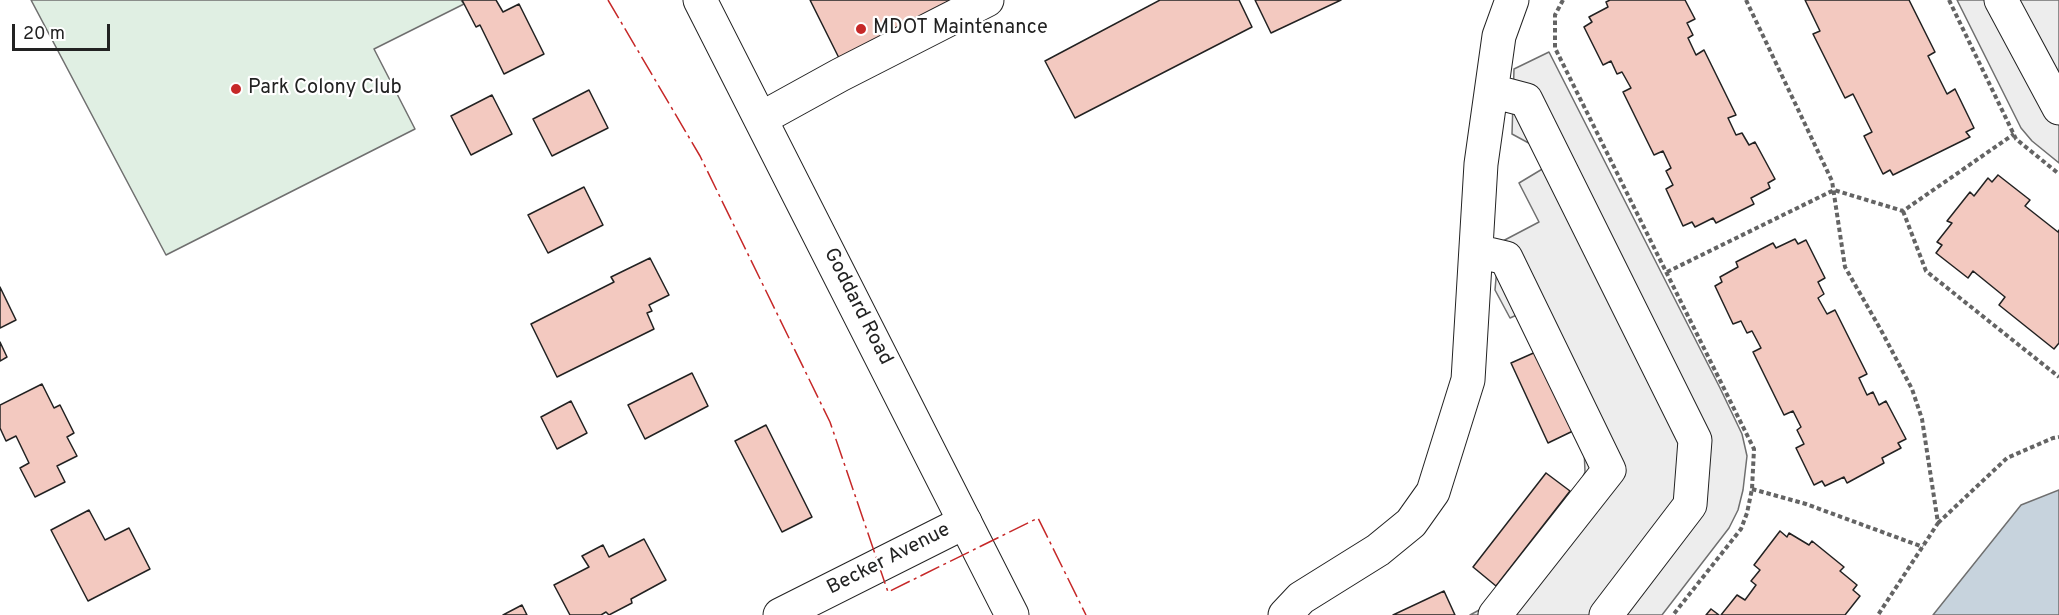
<!DOCTYPE html>
<style>
body{margin:0}
#map{position:relative;width:2059px;height:615px;overflow:hidden;background:#fff;font-family:Overpass,sans-serif}
canvas{display:block}
.scale{position:absolute;left:12px;top:24px;width:98px;height:27px;box-sizing:border-box;border:3px solid #222;border-top:0;padding-left:8px;font-size:18px;line-height:21px;white-space:nowrap;color:#222;-webkit-text-stroke:4px #fff;paint-order:stroke}
</style>
<div id="map">
<canvas width="2059" height="615"></canvas>
<div class="scale">20 m</div>
</div>
<script>
const g = document.querySelector('canvas').getContext('2d');
g.lineJoin = 'round';
function fill(path, color) {
  g.fillStyle = color;
  g.fill(path, 'evenodd');
}
function shape(rows) {
  const path = new Path2D();
  for (const r of rows) {
    path.moveTo(r[0], r[1]);
    for (let i = 2; i < r.length; i += 2) path.lineTo(r[i], r[i + 1]);
  }
  return path;
}
function strokePath(path, color, width, dash) {
  g.strokeStyle = color;
  g.lineWidth = width;
  g.lineCap = dash ? 'butt' : 'round';
  g.setLineDash(dash || []);
  g.stroke(path);
}
function label(font, color, halo, rows, align = 'center') {
  g.font = font + ' Overpass,sans-serif';
  g.lineWidth = 4.5;
  g.setLineDash([]);
  g.textBaseline = 'middle';
  g.strokeStyle = halo;
  g.fillStyle = color;
  for (const [text, x, y, turn = 0] of rows) {
    g.save();
    g.translate(x, y);
    g.rotate((+turn || 0) * Math.PI / 180);
    g.textAlign = isNaN(turn) ? turn : align;
    if (halo) g.strokeText(text, 0, 0);
    g.fillText(text, 0, 0);
    g.restore();
  }
}
const green = shape([
 [31,0,461,0,464,4,374,49,415,129,166,255,31,0]
]);
const parking = shape([
 [1957,0,2059,0,2059,163,2032,141,2021,128,1957,0],
 [1549,52,1720,388,1742,434,1747,456,1743,490,1738,510,1729,528,1662,615,1470,615,1483,608,1581,481,1585,472,1584,448,1519,314,1510,318,1495,290,1499,243,1539,222,1519,183,1544,168,1536,147,1512,134,1514,69,1549,52]
]);
const water = shape([
 [2059,490,2059,615,1933,615,2021,505,2059,490]
]);
const building = shape([
 [462,0,496,0,503,12,519,4,544,54,504,74,480,25,476,27,462,0],
 [810,0,956,0,839,58,810,0],
 [1160,0,1239,0,1252,27,1075,118,1045,61,1160,0],
 [1255,0,1341,0,1271,33,1255,0],
 [1610,0,1685,0,1695,19,1687,23,1693,35,1688,38,1696,55,1704,50,1736,115,1728,118,1736,135,1742,133,1749,145,1755,142,1775,179,1768,183,1770,188,1751,198,1754,204,1716,223,1713,218,1695,227,1692,222,1683,226,1666,189,1673,185,1666,171,1671,168,1663,151,1654,155,1623,92,1631,88,1622,72,1617,74,1611,61,1603,65,1584,27,1592,22,1589,17,1608,7,1606,2,1610,0],
 [1805,0,1909,0,1935,52,1928,56,1947,94,1955,89,1974,128,1966,132,1970,137,1893,175,1890,170,1883,174,1864,136,1872,132,1853,94,1845,98,1813,34,1820,31,1805,0],
 [589,90,608,128,552,156,533,119,589,90],
 [492,95,512,134,471,155,451,116,492,95],
 [1998,175,2030,200,2025,206,2058,232,2059,230,2059,343,2054,349,1999,305,2005,297,1973,271,1968,278,1936,253,1942,245,1937,242,1952,223,1947,221,1970,192,1974,196,1988,178,1992,182,1998,175],
 [584,187,603,225,548,253,528,215,584,187],
 [1795,239,1798,244,1806,240,1825,278,1818,282,1824,294,1818,298,1827,314,1835,310,1867,374,1859,378,1867,395,1873,392,1879,405,1886,401,1906,439,1898,443,1901,448,1882,458,1884,463,1847,483,1844,477,1825,486,1822,481,1814,485,1796,448,1804,444,1797,430,1801,427,1793,411,1784,415,1753,352,1761,348,1752,331,1747,333,1741,321,1733,324,1715,286,1722,282,1720,277,1738,267,1736,262,1773,243,1776,248,1795,239],
 [650,258,669,295,649,305,652,311,647,313,654,329,557,377,531,324,614,282,611,277,650,258],
 [0,287,16,320,0,328,0,287],
 [0,342,7,357,0,361,0,342],
 [1538,351,1575,430,1548,443,1511,363,1538,351],
 [692,373,708,406,645,439,628,405,692,373],
 [42,384,54,408,60,405,74,433,67,437,77,456,57,466,65,482,35,497,20,468,29,463,16,436,6,441,0,428,0,405,42,384],
 [571,401,587,433,557,449,541,417,571,401],
 [766,425,812,517,782,532,735,441,766,425],
 [1546,473,1570,491,1496,586,1473,567,1546,473],
 [89,510,105,540,129,528,150,569,88,601,51,530,89,510],
 [1780,531,1787,537,1789,533,1809,545,1812,541,1844,567,1840,571,1857,585,1853,590,1860,596,1845,615,1721,615,1737,595,1745,600,1756,585,1751,581,1760,570,1754,565,1780,531],
 [644,539,666,580,631,599,632,603,609,615,606,612,601,615,570,615,554,585,589,567,582,556,603,545,609,557,644,539],
 [1444,591,1455,615,1393,615,1444,591],
 [522,605,527,615,503,615,522,605],
 [1711,609,1719,615,1706,615,1711,609]
]);
const path = shape([
 [1563,0,1555,15,1555,48,1754,449,1752,489,1747,513,1741,529,1673,615],
 [1746,0,1832,181,1845,267,1882,332,1912,389,1922,419,1938,523,1878,615],
 [1949,0,2016,139,2059,174],
 [1903,211,1926,271,2059,377],
 [1667,272,1834,190,1903,211,2014,134],
 [1752,489,1806,504,1923,547],
 [1938,523,2007,458,2053,438,2059,437]
]);
const minor = shape([
 [2001,0,2059,108],
 [1492,91,1526,100,1695,440,1690,505,1606,615],
 [762,118,840,75,987,0],
 [1476,251,1506,258,1609,470,1495,615],
 [780,615,965,522],
 [1285,615,1301,598,1378,550,1411,523,1433,492,1468,380,1481,164,1499,36,1512,0]
]);
const major = shape([
 [700,0,1012,615]
]);
const power = shape([
 [608,0,700,156,830,422,888,592,1038,518,1086,615]
]);
const markers = [
 [861,29,6,"#c62828"],
 [236,89,6,"#c62828"]
];
const poiNames = [
 ["MDOT Maintenance",873,29],
 ["Park Colony Club",248,89]
];
const streetNames = [
 ["Goddard Road",857,307,63],
 ["Becker Avenue",889,560,-27]
];
fill(green, '#e0efe3');
strokePath(green, '#6f6f6f', 1.5);
fill(parking, '#ededed');
strokePath(parking, '#6f6f6f', 1.5);
fill(water, '#c7d3dd');
strokePath(water, '#6f6f6f', 1.5);
fill(building, '#f3c9c0');
strokePath(building, '#222', 1.5);
strokePath(minor, '#222', 35);
strokePath(major, '#222', 35);
strokePath(path, '#646464', 4, [4.5, 3]);
strokePath(minor, '#fff', 33);
strokePath(major, '#fff', 33);
strokePath(power, '#c62828', 1.5, [21, 4.5, 3, 4.5]);
for (const [x, y, r, color] of markers) {
  const dot = new Path2D();
  dot.arc(x, y, r, 0, 2 * Math.PI);
  g.fillStyle = color;
  g.fill(dot);
  strokePath(dot, '#fff', 2);
}
label('20px', '#222', '#fff', poiNames, 'left');
label('20px', '#222', '#fff', streetNames);
</script>
